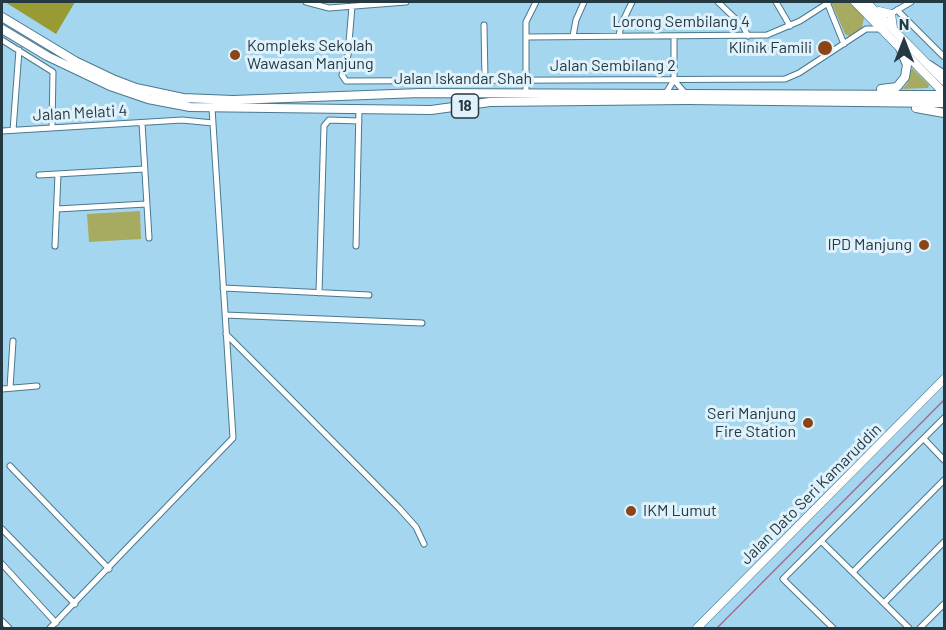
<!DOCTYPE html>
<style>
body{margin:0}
#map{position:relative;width:946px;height:630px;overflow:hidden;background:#a5d6ef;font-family:Barlow,sans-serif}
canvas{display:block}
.frame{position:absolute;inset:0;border:3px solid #253942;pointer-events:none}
.north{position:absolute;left:874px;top:12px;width:60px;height:60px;-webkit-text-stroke:4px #dff2fc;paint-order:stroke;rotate:0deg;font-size:16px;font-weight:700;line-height:24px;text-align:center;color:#253942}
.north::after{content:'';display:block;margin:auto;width:21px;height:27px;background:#253942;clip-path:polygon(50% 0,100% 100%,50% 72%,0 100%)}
</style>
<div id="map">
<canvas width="946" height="630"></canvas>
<div class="frame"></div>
<div class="north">N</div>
</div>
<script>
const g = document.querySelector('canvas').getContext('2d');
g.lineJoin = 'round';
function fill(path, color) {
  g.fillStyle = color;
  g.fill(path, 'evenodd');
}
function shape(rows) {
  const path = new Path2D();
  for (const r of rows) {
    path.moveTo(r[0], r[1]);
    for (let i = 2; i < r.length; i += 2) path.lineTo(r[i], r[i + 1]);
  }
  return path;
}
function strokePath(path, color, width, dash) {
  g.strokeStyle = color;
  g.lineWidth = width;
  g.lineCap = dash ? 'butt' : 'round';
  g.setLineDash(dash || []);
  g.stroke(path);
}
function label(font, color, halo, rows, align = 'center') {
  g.font = font + ' Barlow,sans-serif';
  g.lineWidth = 6;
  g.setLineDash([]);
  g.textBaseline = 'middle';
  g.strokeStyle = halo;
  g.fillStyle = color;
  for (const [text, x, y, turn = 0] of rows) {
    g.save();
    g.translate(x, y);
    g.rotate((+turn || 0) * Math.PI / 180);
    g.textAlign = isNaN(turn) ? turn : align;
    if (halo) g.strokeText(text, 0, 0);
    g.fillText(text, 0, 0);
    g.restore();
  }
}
const green = shape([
 [831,2,850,2,864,17,862,28,851,37,845,34],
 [912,68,929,85,928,88,902,89,907,84],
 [140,211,141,239,89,242,87,214]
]);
const forest = shape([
 [5,2,75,2,56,34]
]);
const stream = shape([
 [717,628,944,400]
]);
const street = shape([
 [306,2,329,8,406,2],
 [718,2,743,26,748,36],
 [776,2,790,26],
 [827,2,844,44],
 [352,6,348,55,342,75,346,81,785,79,799,73,866,29,882,29],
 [897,10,943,56],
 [894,12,911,2],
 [484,25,485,80],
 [573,36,576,20,584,2],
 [619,36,621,25,632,2],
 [526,37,767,35,800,21,828,3],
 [2,40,53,72,52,128],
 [674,80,685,93],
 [666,93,674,80,674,36],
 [526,94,526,22,536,2],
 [142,123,149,238],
 [13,130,19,50],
 [2,131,182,120,213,123],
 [39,175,144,169],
 [57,209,146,204],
 [55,246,58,174],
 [356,246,359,108],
 [223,288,369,295],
 [319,293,324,126,329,120,359,121],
 [225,315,422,323],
 [226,334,399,508,416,527,424,544],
 [10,388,13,341],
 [2,389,37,386],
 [924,439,944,460],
 [10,466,109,569],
 [2,529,75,604],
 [822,542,909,628],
 [2,564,56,623],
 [853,572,944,480],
 [884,603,944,542],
 [2,621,9,628],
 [50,628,233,438,212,108],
 [833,628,783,579,944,418],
 [920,628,944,604]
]);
const secondary = shape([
 [855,2,944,93],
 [866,2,944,81],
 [879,11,891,14,893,28],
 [697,628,944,379]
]);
const primary = shape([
 [2,17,75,61,115,80,136,88,183,98,233,100,420,93,944,95],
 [2,29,47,56,110,86,148,99,190,107,431,110,490,102,687,100,944,103],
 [929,65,944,75],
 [881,89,897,87,905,77,907,65,900,48],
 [916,108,944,113]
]);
const markers = [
 [825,48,8,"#8a4618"],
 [235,55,6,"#8a4618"],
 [924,245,6,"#8a4618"],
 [808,423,6,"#8a4618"],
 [631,511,6,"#8a4618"]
];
const shields = [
 [465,106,27]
];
const shieldNames = [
 ["18",465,106]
];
const streetNames = [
 ["Lorong Sembilang 4",681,22],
 ["Jalan Sembilang 2",613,66],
 ["Jalan Iskandar Shah",463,79],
 ["Jalan Melati 4",80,113,-3],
 ["Jalan Dato Seri Kamaruddin",811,494,-45]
];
const poiNames = [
 ["Kompleks Sekolah",247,46,"left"],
 ["Wawasan Manjung",247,64,"left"],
 ["Klinik Famili",812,48],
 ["IPD Manjung",912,245],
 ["Seri Manjung",796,414],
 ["Fire Station",796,432],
 ["IKM Lumut",643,511,"left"]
];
fill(green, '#a7ab62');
fill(forest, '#989a33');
strokePath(stream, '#a66b8d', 1.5);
strokePath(street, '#4a788f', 7);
strokePath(secondary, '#4a788f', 9);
strokePath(primary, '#4a788f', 10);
strokePath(street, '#fff', 5);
strokePath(secondary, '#fff', 8);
strokePath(primary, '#fff', 8);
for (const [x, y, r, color] of markers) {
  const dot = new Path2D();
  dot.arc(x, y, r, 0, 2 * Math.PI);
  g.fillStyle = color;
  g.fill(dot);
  strokePath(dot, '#dff2fc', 2);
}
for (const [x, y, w] of shields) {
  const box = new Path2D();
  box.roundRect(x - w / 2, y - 12, w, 24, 4.5);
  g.fillStyle = '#dff2fc';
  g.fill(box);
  strokePath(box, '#253942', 1.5);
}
label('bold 15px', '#253942', null, shieldNames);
label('16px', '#253942', '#dff2fc', streetNames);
label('16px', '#253942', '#dff2fc', poiNames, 'right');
</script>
